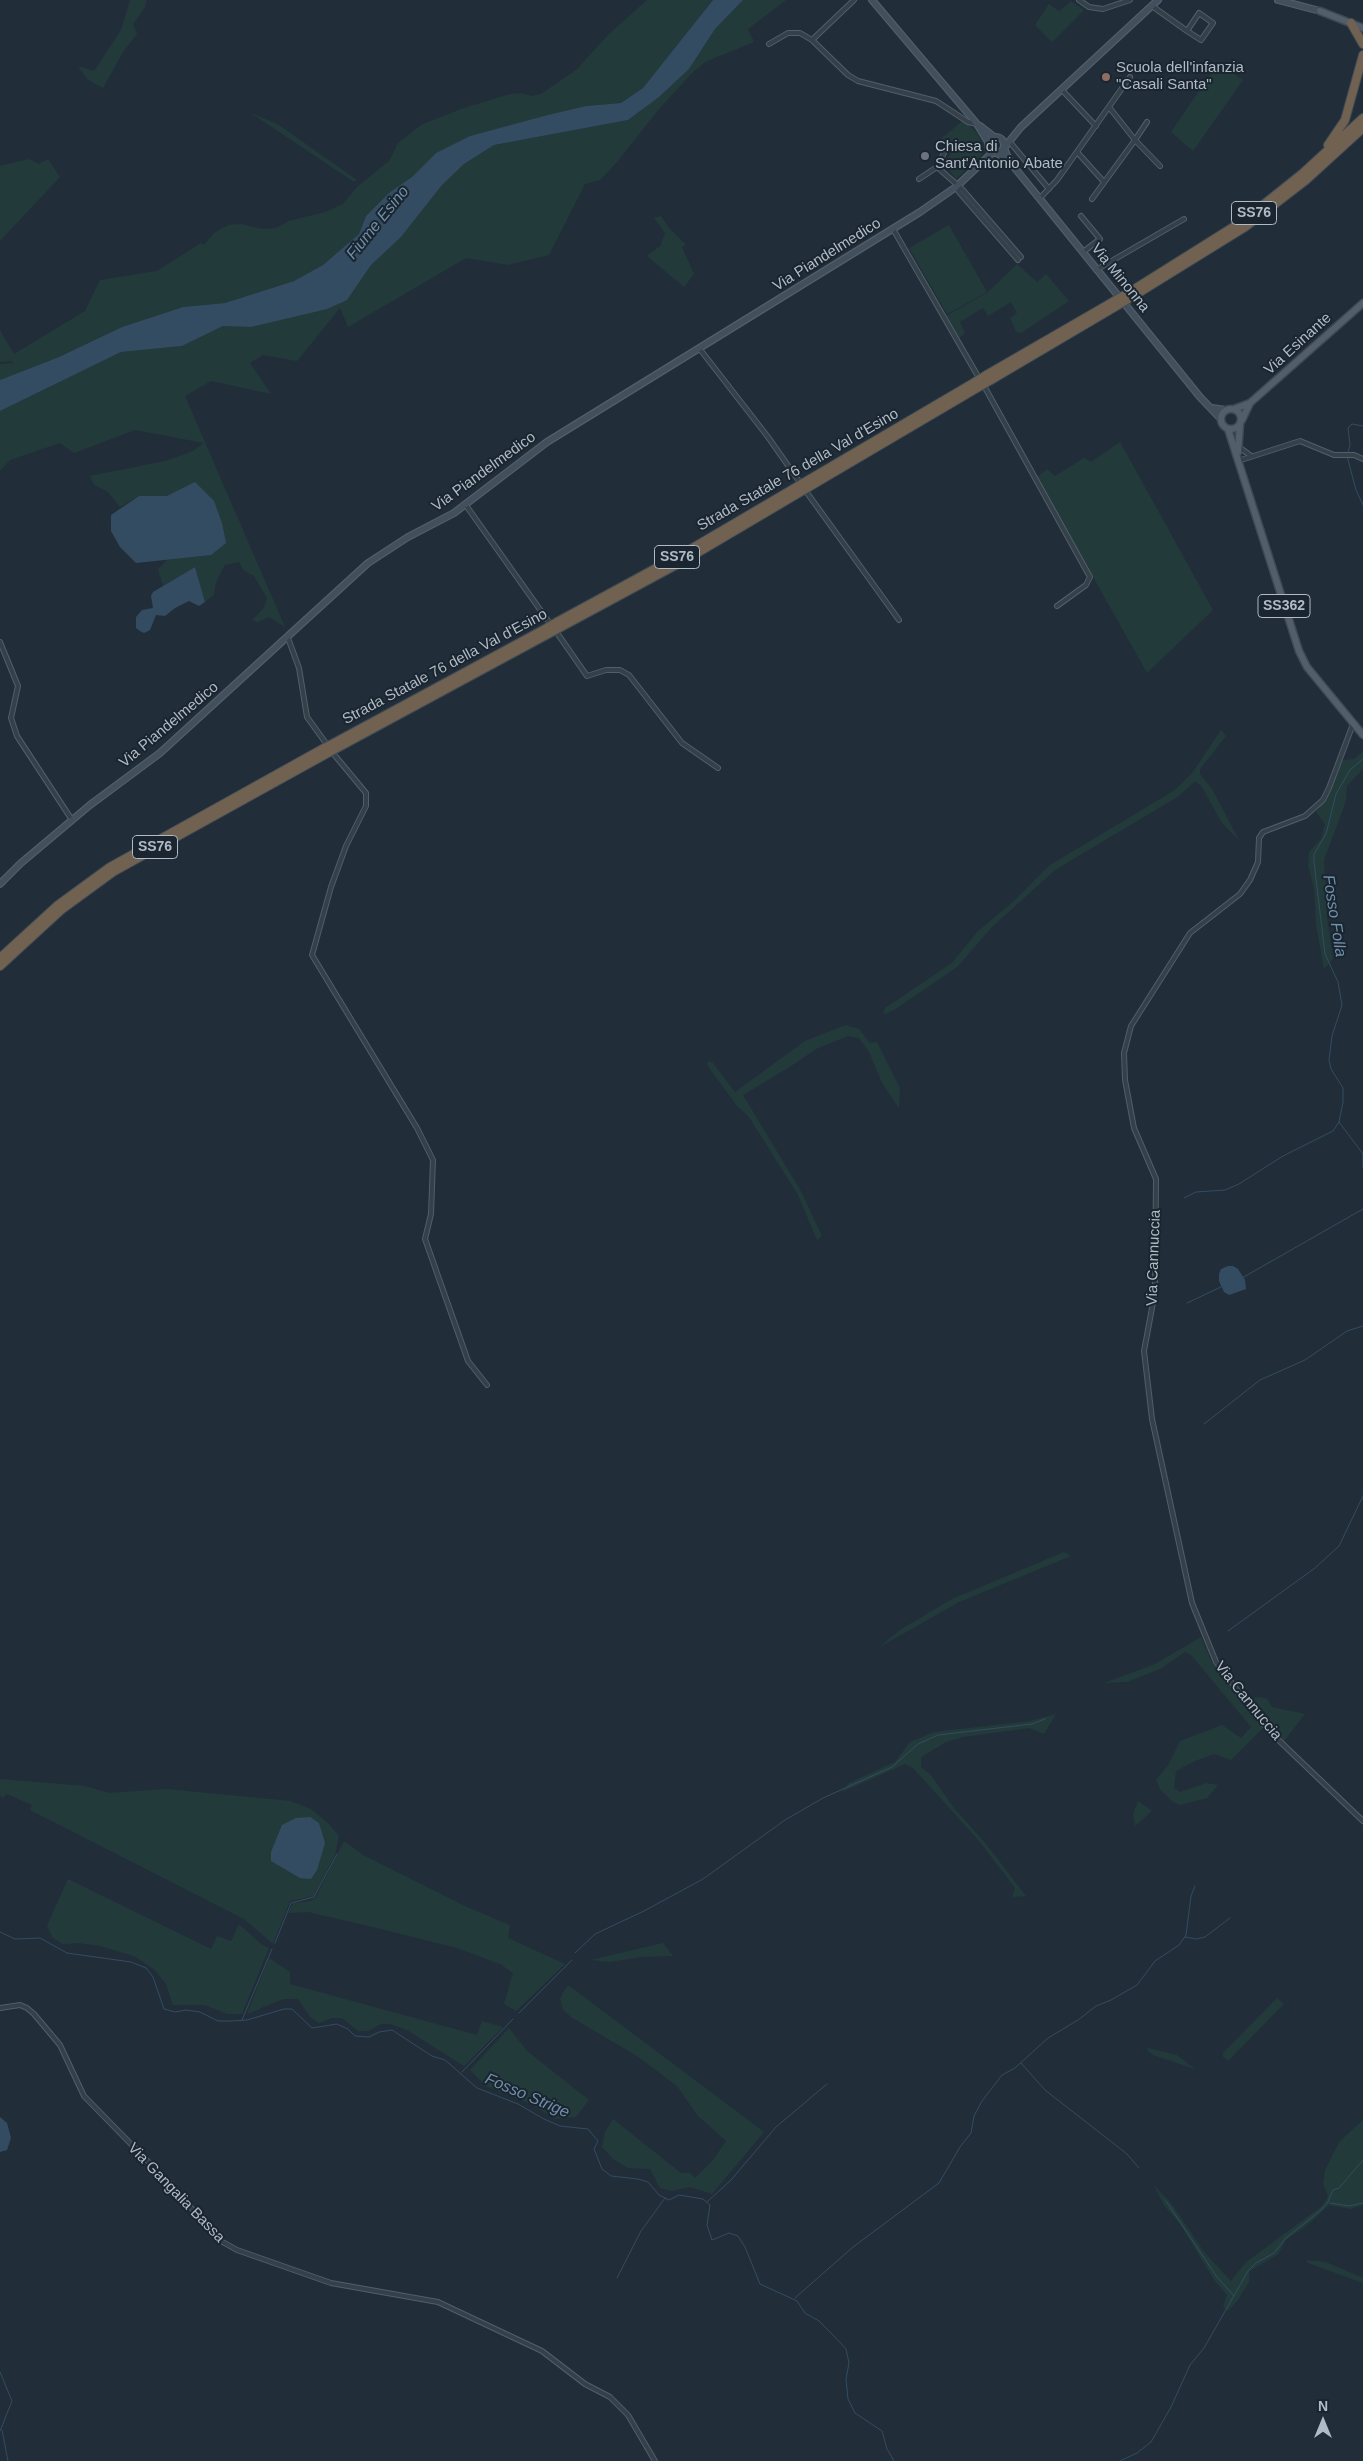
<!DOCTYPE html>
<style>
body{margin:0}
#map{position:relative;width:1363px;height:2461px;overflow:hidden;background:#212e3a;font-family:Arial,sans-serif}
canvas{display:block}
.north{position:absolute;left:1298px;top:2396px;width:50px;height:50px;-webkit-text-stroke:4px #1a252f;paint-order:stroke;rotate:0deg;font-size:14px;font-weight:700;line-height:20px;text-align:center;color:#afbbc6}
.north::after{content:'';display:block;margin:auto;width:18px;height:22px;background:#afbbc6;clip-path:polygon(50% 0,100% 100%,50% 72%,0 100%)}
</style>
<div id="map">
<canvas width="1363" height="2461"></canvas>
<div class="north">N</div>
</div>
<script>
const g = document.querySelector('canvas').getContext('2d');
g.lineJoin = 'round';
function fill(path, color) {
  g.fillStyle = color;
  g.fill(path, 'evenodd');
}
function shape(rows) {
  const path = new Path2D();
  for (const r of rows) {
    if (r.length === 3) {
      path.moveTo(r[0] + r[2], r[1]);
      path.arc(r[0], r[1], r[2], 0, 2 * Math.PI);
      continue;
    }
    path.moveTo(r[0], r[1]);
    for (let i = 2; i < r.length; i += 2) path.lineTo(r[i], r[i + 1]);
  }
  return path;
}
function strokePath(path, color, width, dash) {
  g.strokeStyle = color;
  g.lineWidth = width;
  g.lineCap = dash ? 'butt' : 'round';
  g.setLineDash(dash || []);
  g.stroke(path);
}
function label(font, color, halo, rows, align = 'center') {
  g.font = font + ' Arial,sans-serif';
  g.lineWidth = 4;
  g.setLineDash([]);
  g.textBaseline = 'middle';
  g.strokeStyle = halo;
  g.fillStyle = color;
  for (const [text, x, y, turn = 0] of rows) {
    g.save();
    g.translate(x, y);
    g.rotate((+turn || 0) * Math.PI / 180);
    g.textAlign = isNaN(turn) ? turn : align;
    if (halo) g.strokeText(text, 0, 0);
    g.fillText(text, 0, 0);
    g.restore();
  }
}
const green = shape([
 [130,0,147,0,145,7,133,24,137,34,123,52,103,88,87,79,78,66,94,71,121,30],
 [647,0,713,0,643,88,621,103,586,106,470,136,436,153,412,177,390,192,366,216,359,234,323,265,294,281,225,303,183,307,122,327,59,357,0,380,0,364,13,363,12,361,0,362,0,330,14,354,85,311,100,280,157,271,201,243,204,245,214,233,228,225,241,224,262,229,276,228,289,221,325,212,343,204,357,187,389,161,398,143,421,125,461,109,510,94,522,93,531,96,541,94,576,70,609,34],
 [743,0,786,0,748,29,754,42,705,62,692,73,659,109,617,162,600,180,585,184,549,255,508,265,466,258,348,327,340,308,297,361,263,355,250,363,271,394,211,381,185,396,285,627,269,617,258,622,252,620,263,609,267,598,254,576,243,570,239,562,225,565,216,582,214,595,205,602,195,567,163,586,158,569,168,559,211,555,167,496,139,496,120,507,108,492,94,485,90,476,165,461,193,451,204,443,135,430,74,453,60,443,10,460,0,471,0,411,121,352,182,346,223,326,251,327,347,300,371,265,401,237,442,185,464,164,494,145,628,120,659,97,689,69,715,29],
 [1071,1,1084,10,1052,42,1035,25,1049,4,1059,11],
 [1218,63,1243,80,1193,151,1171,132],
 [251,113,279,125,357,180,354,182],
 [964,120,977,133,983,145,981,156,956,179,945,165,951,152,939,140],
 [29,159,39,164,48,159,60,177,0,241,0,166],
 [661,216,669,228,686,245,682,247,694,274,684,287,647,256,660,246,665,233,654,218],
 [949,225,987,292,947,314,909,248],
 [1017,264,1037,282,1046,274,1069,301,1021,333,1016,332,1010,318,1017,313,1011,302,988,316,983,308,960,322,965,333,959,338,946,316,988,292],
 [1120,442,1213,610,1147,673,1037,477,1047,469,1055,476,1084,458,1091,462],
 [1221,730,1226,736,1200,769,1200,774,1212,789,1239,840,1222,823,1202,787,1195,781,1179,796,1055,870,992,927,957,967,894,1010,883,1015,885,1008,952,963,978,931,1013,902,1050,865,1175,790,1193,772],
 [1363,751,1363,769,1347,786,1346,801,1324,860,1327,918,1333,959,1324,969,1316,925,1314,888,1308,865,1309,852,1321,839,1325,824,1316,812,1331,790,1342,760,1354,759],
 [846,1025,859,1029,870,1043,877,1042,900,1088,899,1108,882,1083,869,1052,859,1038,848,1036,816,1049,796,1063,743,1095,802,1193,822,1236,817,1240,798,1195,749,1117,737,1106,707,1065,708,1061,713,1063,735,1092,805,1041],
 [1064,1552,1071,1556,959,1602,878,1648,900,1630,952,1599],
 [1201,1637,1211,1661,1263,1728,1231,1760,1214,1754,1195,1761,1176,1771,1174,1788,1180,1792,1206,1783,1218,1785,1207,1798,1180,1805,1173,1802,1160,1789,1156,1780,1168,1765,1180,1741,1222,1725,1241,1738,1251,1727,1191,1655,1185,1652,1160,1669,1127,1682,1104,1683,1155,1664],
 [1260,1697,1267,1699,1272,1707,1305,1714,1284,1741,1250,1699],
 [1056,1714,1044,1734,1030,1728,963,1737,946,1742,921,1757,921,1767,930,1774,954,1808,986,1844,1026,1896,1012,1897,1015,1888,980,1842,913,1768,905,1764,842,1792,849,1783,895,1762,910,1742,934,1732,1030,1721],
 [0,1779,85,1786,109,1793,167,1789,291,1801,311,1809,328,1823,339,1836,335,1855,314,1896,290,1901,273,1944,244,1919,30,1810,32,1805,7,1794,3,1798,0,1795],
 [1138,1801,1152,1811,1135,1826,1133,1814],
 [344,1841,363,1855,469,1908,510,1925,508,1938,565,1964,516,2011,504,2004,513,1973,500,1964,457,1948,381,1929,308,1912,288,1913,293,1903,311,1901,316,1897],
 [68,1879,211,1949,217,1936,231,1941,239,1924,261,1944,269,1948,242,2014,227,2014,205,2005,173,2005,166,1984,155,1970,134,1956,100,1946,79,1943,63,1944,53,1938,47,1926],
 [663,1943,673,1956,642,1957,609,1962,590,1960],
 [269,1958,290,1972,290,1984,477,2035,482,2021,503,2027,464,2066,407,2030,390,2024,381,2024,368,2031,358,2031,342,2018,332,2018,319,2023,311,2018,298,1999,283,1999,247,2014],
 [568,1985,764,2132,712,2194,690,2187,672,2191,660,2188,650,2169,628,2168,613,2159,602,2147,605,2132,613,2119,681,2173,690,2173,695,2178,713,2160,726,2141,698,2116,677,2086,637,2056,571,2017,563,2009,560,1998],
 [1277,1998,1284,2004,1228,2061,1223,2057,1223,2053],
 [509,2028,527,2051,589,2100,576,2117,555,2119,533,2105,486,2086,470,2070],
 [1148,2048,1177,2055,1195,2069,1153,2055,1147,2050],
 [1363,2120,1363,2205,1350,2209,1329,2205,1311,2222,1286,2240,1278,2254,1250,2271,1249,2282,1238,2300,1228,2311,1223,2307,1227,2295,1215,2281,1180,2224,1164,2205,1153,2184,1171,2203,1204,2252,1231,2281,1246,2262,1322,2206,1328,2197,1323,2183,1325,2170,1339,2142],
 [1306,2260,1326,2262,1363,2278,1363,2283,1308,2263]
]);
const water = shape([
 [713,0,743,0,715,29,689,69,659,97,628,120,494,145,464,164,442,185,401,237,371,265,347,300,327,309,251,327,223,326,182,346,121,352,0,411,0,380,59,357,122,327,183,307,225,303,294,281,323,265,359,234,366,216,390,192,412,177,436,153,470,136,548,115,586,106,621,103,643,88],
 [195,482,214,501,222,523,226,543,211,555,136,563,120,547,111,531,111,515,139,496,167,496],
 [195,567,205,602,199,606,189,601,175,608,165,616,156,615,150,630,144,633,140,631,136,628,136,617,142,610,153,608,151,596,153,592],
 [1228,1266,1233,1266,1238,1269,1245,1280,1246,1289,1229,1295,1224,1292,1219,1281,1219,1274,1221,1269],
 [310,1817,319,1823,325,1843,317,1870,311,1879,300,1878,271,1861,271,1852,282,1825,296,1818],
 [0,2117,7,2123,11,2138,7,2150,0,2152]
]);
const stream = shape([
 [1363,426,1352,424,1348,428,1350,445,1347,456,1356,490,1363,505],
 [1363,759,1350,770,1336,794,1326,834,1314,854,1314,862,1325,954,1338,982,1342,1005,1332,1036,1329,1060,1331,1069,1343,1088,1343,1102,1339,1122,1363,1154,1363,1167],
 [1184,1198,1196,1192,1225,1190,1239,1184,1283,1156,1333,1131,1339,1122],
 [1242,1278,1363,1209],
 [1187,1303,1223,1286],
 [1204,1424,1260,1380,1305,1360,1347,1331,1363,1326],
 [1228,1631,1315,1568,1339,1546,1363,1496],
 [0,1932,15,1939,40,1938,67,1953,131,1962,146,1968,153,1977,164,2009,175,2012,186,2010,200,2012,218,2021,231,2021,247,2020,284,2009,292,2009,312,2028,337,2024,348,2029,355,2036,369,2037,379,2032,392,2030,432,2056,445,2060,477,2088,518,2104,544,2119,560,2126,588,2129,598,2141,594,2149,602,2169,611,2176,638,2179,648,2182,659,2195,669,2200,679,2195,703,2199,710,2205,707,2225,712,2240,729,2233,738,2236,745,2247,760,2284,797,2301,805,2313,819,2321,835,2337,846,2349,849,2363,846,2379,848,2399,855,2413,882,2431,887,2449,894,2461],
 [1185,1937,1196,1939,1205,1937,1230,1918],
 [275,1943,291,1903,314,1897,337,1854],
 [575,1953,595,1934,644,1911,703,1879,785,1820,823,1798,892,1767,918,1744,938,1735,1032,1724,1045,1719],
 [519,2013,572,1960],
 [242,2020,272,1949],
 [1021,2063,1045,2090,1127,2154,1139,2168],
 [462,2072,513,2019],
 [1166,2201,1217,2277,1234,2296],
 [707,2202,731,2180,776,2127,827,2084],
 [1330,2203,1349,2206,1363,2203],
 [617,2278,641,2231,665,2198],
 [795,2298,853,2247,939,2183,960,2147,971,2133,974,2116,982,2101,1002,2075,1015,2068,1048,2038,1078,2020,1096,2006,1111,2000,1137,1985,1155,1961,1179,1945,1186,1935,1191,1896,1195,1886],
 [0,2372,12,2401,0,2431],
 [2,2430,8,2461],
 [1120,2461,1137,2453,1151,2442,1171,2407,1190,2365,1204,2348,1248,2271,1256,2263,1274,2253,1286,2238,1321,2210,1328,2202,1333,2190,1339,2188,1363,2160]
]);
const street = shape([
 [1079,0,1089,7,1103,9,1130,0],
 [1152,6,1187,31,1201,40,1213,23,1199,13,1187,31],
 [812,40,854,0],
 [769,44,788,33,800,33,812,40,848,75,858,81,936,101,968,122,977,124],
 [1062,90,1096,126],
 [1147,122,1135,140,1160,166],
 [1009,141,1049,189],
 [1077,152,1104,182],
 [944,153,937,167,962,189,1021,257],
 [919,179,937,167],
 [956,187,959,192,1018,260],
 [1040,198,1057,180,1130,77],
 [1092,199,1135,140,1109,107],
 [1081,216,1100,239,1083,252],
 [893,229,979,378],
 [1096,270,1184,219],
 [699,348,768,437,801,484],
 [983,384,1090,577,1086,585,1057,606],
 [1239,447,1251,456],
 [1238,461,1300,441,1334,455,1354,455,1363,459],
 [805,490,899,620],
 [465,504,551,625],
 [555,630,587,676,606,670,620,670,629,675,682,743,718,768],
 [288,638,299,668,307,717,328,746],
 [0,642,18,686,11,718,17,736,72,820],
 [1353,724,1329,788,1323,800,1305,816,1263,832,1259,838,1258,862,1250,880,1240,894,1190,933,1131,1026,1124,1053,1125,1080,1134,1128,1156,1179,1155,1292,1144,1351,1152,1419,1192,1603,1216,1662,1267,1729,1363,1821],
 [332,752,366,793,366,806,346,846,331,887,312,955,417,1128,433,1160,431,1214,425,1239,468,1361,487,1385],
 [0,2008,20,2005,27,2008,34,2014,60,2045,84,2096,173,2187,219,2240,237,2250,331,2283,438,2302,542,2351,585,2384,610,2397,628,2415,655,2461]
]);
const secondary = shape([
 [872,0,977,124,988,142],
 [1278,0,1320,11],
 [980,126,994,137],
 [996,145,8],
 [997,153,1010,162,1200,397,1221,419],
 [1010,162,1004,148,1021,127,1158,0],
 [1212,408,1226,410],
 [0,884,21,863,90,805,160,753,368,563,408,537,454,513,547,442,920,212,956,187,992,153]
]);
const primary = shape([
 [1320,11,1363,28],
 [1231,419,10],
 [1234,409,1250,403,1363,303],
 [1242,420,1250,403],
 [1228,429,1299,651,1307,667,1363,735],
 [1238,452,1240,425]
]);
const highway = shape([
 [1351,23,1363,44],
 [1328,145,1345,120,1363,55],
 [1133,290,1243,221,1303,173,1363,118],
 [1135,295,1245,227,1306,180,1363,128],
 [988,374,1104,307],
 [991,380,1108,311],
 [810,479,975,382],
 [814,484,977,388],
 [557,622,684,553,793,489],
 [561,627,687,559,797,494],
 [334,743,545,629],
 [337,748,548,634],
 [0,958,58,905,110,867,324,748],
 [0,966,61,910,113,872,328,753]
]);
const highwayBridge = shape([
 [1104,307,1133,290],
 [1108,311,1135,295],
 [975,382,988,374],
 [977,388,991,380],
 [793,489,810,479],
 [797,494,814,484],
 [545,629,557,622],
 [548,634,561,627],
 [324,748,334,743],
 [328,753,337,748]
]);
const markers = [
 [1106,77,5,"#8d6e63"],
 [925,156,5,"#6b7280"]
];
const shields = [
 [1254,213,45],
 [677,557,45],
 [1284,606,52],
 [155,847,45]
];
const shieldNames = [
 ["SS76",1254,213],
 ["SS76",677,557],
 ["SS362",1284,606],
 ["SS76",155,847]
];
const poiNames = [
 ["Scuola dell'infanzia",1116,68],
 ["\"Casali Santa\"",1116,85],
 ["Chiesa di",935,147],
 ["Sant'Antonio Abate",935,164]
];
const streetNames = [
 ["Via Piandelmedico",827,255,-32],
 ["Via Minonna",1120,278,51],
 ["Via Esinante",1298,344,-42],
 ["Strada Statale 76 della Val d'Esino",798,470,-30],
 ["Via Piandelmedico",484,472,-36],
 ["Strada Statale 76 della Val d'Esino",445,667,-28],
 ["Via Piandelmedico",169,725,-40],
 ["Via Cannuccia",1154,1258,-88],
 ["Via Cannuccia",1248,1701,51],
 ["Via Gangalia Bassa",176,2193,46]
];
const waterNames = [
 ["Fiume Esino",378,223,-51],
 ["Fosso Folla",1334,916,81],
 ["Fosso Strige",527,2096,23]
];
fill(green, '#233a3b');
fill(water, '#344c61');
strokePath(stream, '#344c61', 1);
strokePath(street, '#525e68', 6);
strokePath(secondary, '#525e68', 8);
strokePath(primary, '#3e4953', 9);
strokePath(highway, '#3f4b55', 10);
strokePath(street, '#34404a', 4);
strokePath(secondary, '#424f5d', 5.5);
strokePath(primary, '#525f6a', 6);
strokePath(highway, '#706151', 8);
strokePath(highwayBridge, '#3f4b55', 10, []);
strokePath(highwayBridge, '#706151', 8);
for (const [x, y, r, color] of markers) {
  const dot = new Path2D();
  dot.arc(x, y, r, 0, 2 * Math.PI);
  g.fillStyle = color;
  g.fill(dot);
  strokePath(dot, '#1a252f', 2);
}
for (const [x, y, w] of shields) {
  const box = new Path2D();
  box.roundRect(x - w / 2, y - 11.5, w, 23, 4);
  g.fillStyle = '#1a252f';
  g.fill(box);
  strokePath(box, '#afbbc6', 1);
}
label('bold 14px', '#afbbc6', null, shieldNames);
label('15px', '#afbbc6', '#1a252f', poiNames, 'left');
label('15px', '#afbbc6', '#1a252f', streetNames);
label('italic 16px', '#6f8faa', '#1a252f', waterNames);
</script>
